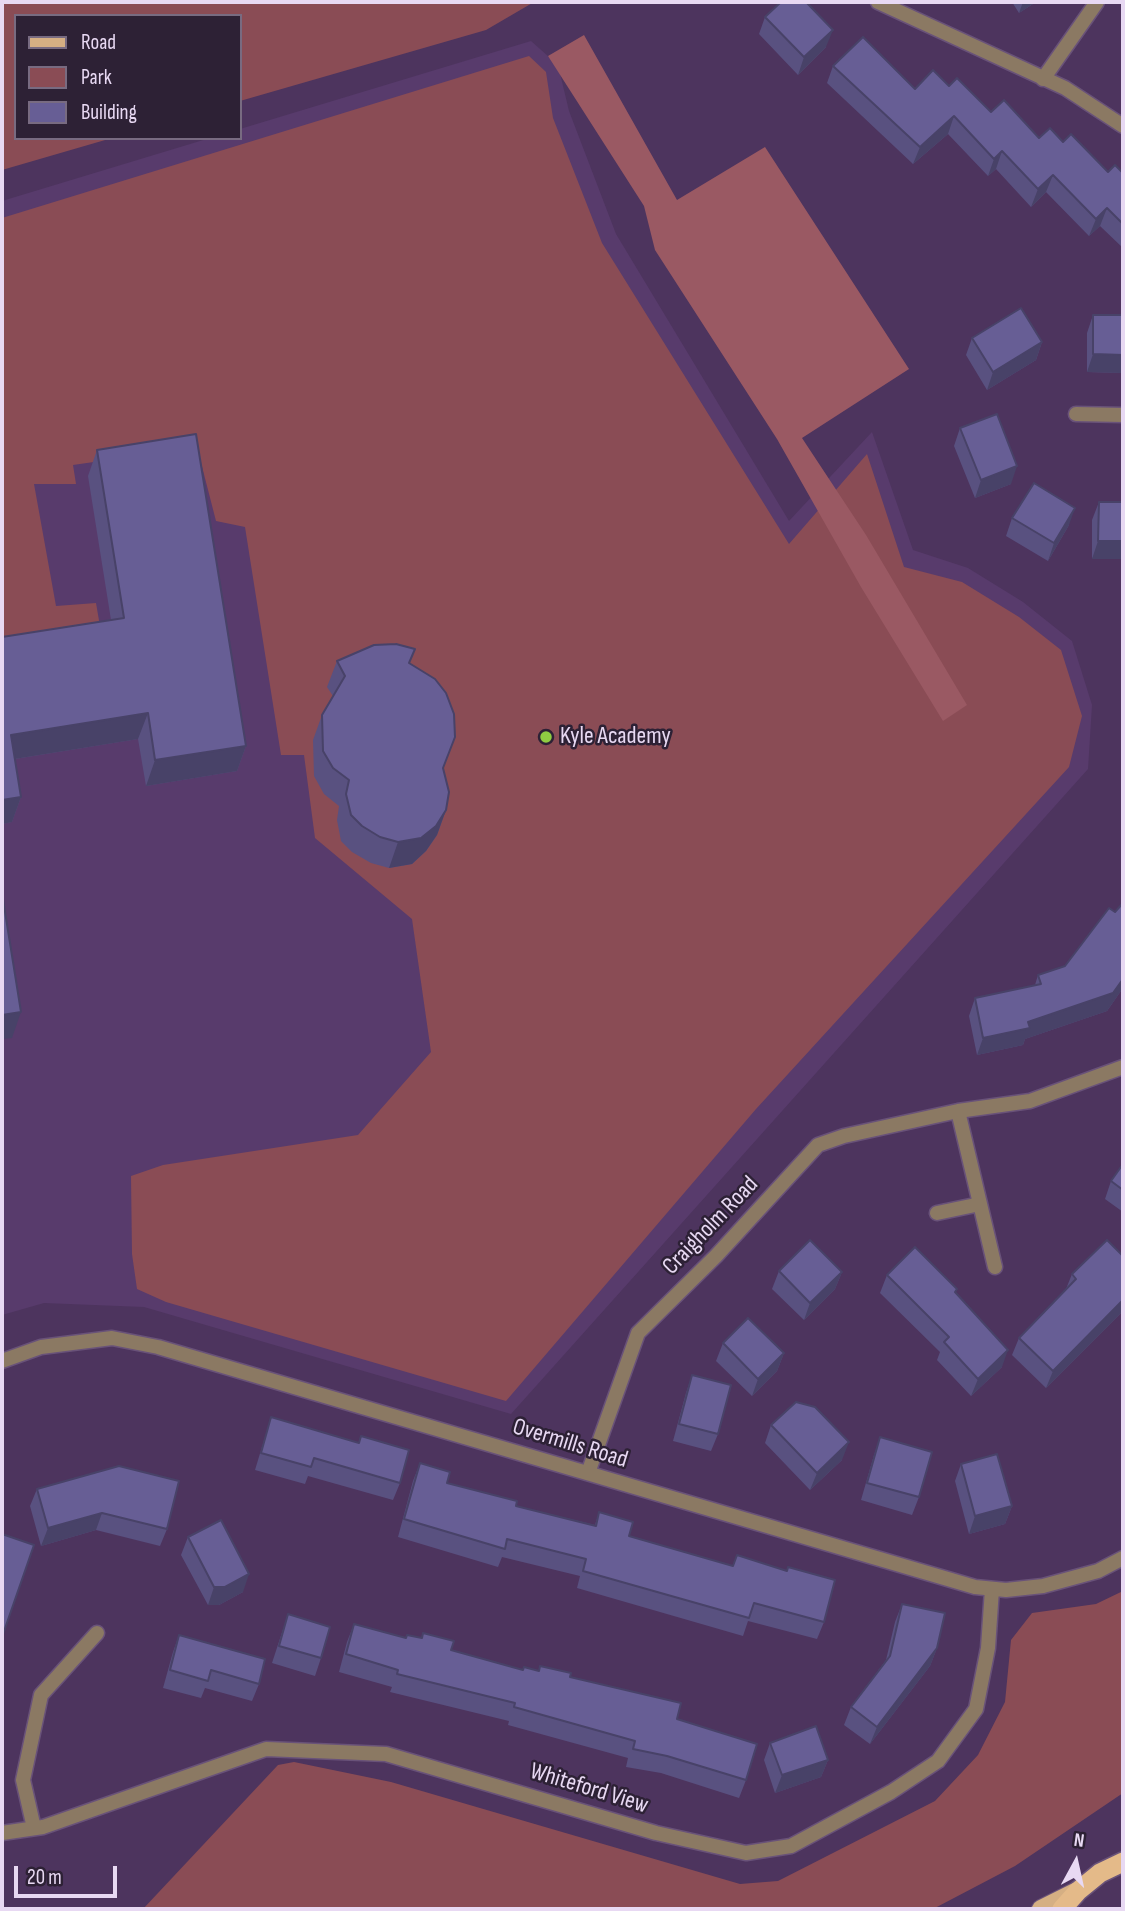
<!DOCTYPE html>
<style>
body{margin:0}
#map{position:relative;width:1125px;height:1911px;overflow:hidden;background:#4d345e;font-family:"Sofia Sans Condensed",sans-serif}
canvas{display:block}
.frame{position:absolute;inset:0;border:4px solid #e8d9f3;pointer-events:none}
.legend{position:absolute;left:14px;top:14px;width:228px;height:126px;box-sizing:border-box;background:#2d2135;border:2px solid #786b81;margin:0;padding:9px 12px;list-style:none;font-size:21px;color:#e8d9f3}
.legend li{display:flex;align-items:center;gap:14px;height:35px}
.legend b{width:35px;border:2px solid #786b81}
.north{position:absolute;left:1041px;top:1827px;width:70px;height:70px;-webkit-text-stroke:5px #2d2135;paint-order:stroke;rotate:8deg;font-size:19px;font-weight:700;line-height:28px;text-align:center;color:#e8d9f3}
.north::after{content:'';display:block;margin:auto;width:24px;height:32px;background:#e8d9f3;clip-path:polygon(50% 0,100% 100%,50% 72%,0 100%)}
.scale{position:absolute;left:14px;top:1866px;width:103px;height:32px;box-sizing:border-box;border:4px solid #e8d9f3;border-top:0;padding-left:9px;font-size:21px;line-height:24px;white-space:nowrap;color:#e8d9f3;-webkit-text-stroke:5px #2d2135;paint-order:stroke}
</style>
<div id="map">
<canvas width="1125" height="1911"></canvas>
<div class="frame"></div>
<ul class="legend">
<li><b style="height:9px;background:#d5af83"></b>Road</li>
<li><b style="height:19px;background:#8a4c55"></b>Park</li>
<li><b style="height:19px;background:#675e95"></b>Building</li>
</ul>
<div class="north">N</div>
<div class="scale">20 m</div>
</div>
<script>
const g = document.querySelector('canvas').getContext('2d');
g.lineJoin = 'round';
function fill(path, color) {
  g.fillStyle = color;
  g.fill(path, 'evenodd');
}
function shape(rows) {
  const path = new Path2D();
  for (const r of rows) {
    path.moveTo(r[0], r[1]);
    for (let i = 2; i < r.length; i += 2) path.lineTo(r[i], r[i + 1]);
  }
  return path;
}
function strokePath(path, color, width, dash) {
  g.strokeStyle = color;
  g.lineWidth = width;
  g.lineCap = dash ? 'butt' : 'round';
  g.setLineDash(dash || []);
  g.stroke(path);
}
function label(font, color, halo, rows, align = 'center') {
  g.font = font + ' "Sofia Sans Condensed",sans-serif';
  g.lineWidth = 5;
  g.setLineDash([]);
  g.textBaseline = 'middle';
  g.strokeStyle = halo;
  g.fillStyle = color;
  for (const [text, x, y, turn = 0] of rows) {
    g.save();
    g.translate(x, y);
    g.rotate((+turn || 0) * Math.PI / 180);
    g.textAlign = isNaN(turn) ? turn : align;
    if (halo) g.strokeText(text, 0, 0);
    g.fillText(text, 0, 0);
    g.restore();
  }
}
const built = shape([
 [531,41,558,65,569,111,616,234,789,521,872,432,913,550,968,568,1023,602,1072,641,1092,705,1088,769,511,1414,144,1307,44,1303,2,1315,2,201,210,138,240,138,240,129]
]);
const green = shape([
 [2,2,534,2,486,30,240,101,240,16,16,16,16,138,112,138,2,170],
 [529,56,546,72,553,118,602,243,789,544,867,454,904,567,962,582,1019,617,1061,650,1082,716,1069,767,756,1109,506,1401,166,1302,137,1289,132,1254,131,1176,163,1165,358,1135,431,1052,412,919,315,838,304,755,281,755,245,527,216,521,197,447,73,465,76,484,34,484,56,606,96,603,101,632,4,643,2,625,2,218],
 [1123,1591,1123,1793,1015,1866,933,1909,143,1909,278,1765,294,1762,391,1782,740,1884,778,1881,935,1801,978,1755,1005,1702,1011,1640,1032,1613,1096,1604]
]);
const forest = shape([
 [584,35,677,200,765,147,909,369,802,438,866,535,967,705,943,721,861,587,777,439,655,250,644,206,548,56]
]);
const minor = shape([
 [878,2,1065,88,1123,126],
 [1043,79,1097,2],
 [1076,414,1123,415],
 [958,1111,995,1267],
 [937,1213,980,1204],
 [2,1361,41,1347,112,1338,158,1347,975,1587,1006,1590,1043,1586,1098,1571,1123,1558],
 [588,1473,638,1333,716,1256,818,1145,844,1136,958,1111,1030,1101,1123,1067],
 [34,1828,23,1780,41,1695,97,1633],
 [2,1833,43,1827,266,1749,386,1754,656,1833,746,1853,791,1846,891,1792,938,1761,976,1709,988,1648,992,1589]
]);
const primary = shape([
 [1041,1909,1075,1892]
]);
const trunk = shape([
 [1062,1909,1078,1891,1100,1873,1123,1862]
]);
const wall = shape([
 [1012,2,1036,2,1019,13],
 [765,17,826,47,798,75,759,34],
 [833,66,915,89,949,86,991,112,1039,138,1063,142,1108,172,1123,173,1123,248,1100,226,1089,236,1046,192,1031,207,996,169,988,176,948,134,913,164,827,83],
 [1093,315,1123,315,1123,373,1087,372,1087,333],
 [972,338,1042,342,1036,360,987,390,966,355],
 [960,428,1011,484,975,498,954,446],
 [97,450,246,746,237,771,146,786,138,739,15,759,21,797,12,822,2,824,2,637,111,620,88,476],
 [1099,502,1123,502,1092,559,1092,520],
 [1012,518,1069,525,1048,561,1006,536],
 [337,661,409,663,443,769,446,810,437,835,426,851,412,864,389,868,371,863,352,852,341,841,337,820,339,806,324,794,314,776,313,740,322,715,333,696,327,687],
 [1123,903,1123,988,1107,1011,1025,1039,1023,1045,977,1055,969,1016,975,998,1035,985,1038,975,1065,966],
 [1123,1164,1123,1212,1105,1199,1111,1181],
 [1123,1256,1123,1311,1046,1388,1012,1355,1019,1338,1066,1289,1072,1274],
 [779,1271,842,1272,835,1289,804,1320,772,1289],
 [887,1275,956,1293,1002,1367,971,1396,937,1360,940,1352,880,1293],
 [723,1343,784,1353,777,1371,752,1396,716,1361],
 [692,1375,718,1434,711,1451,673,1441,686,1393],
 [271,1417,400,1483,393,1500,308,1476,305,1484,255,1470],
 [771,1425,842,1460,810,1490,765,1443],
 [880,1437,919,1497,912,1515,861,1500,874,1455],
 [420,1463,447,1483,516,1506,595,1525,599,1512,629,1536,824,1622,817,1639,748,1621,743,1636,577,1588,580,1576,502,1557,498,1567,398,1537,413,1481],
 [961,1464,1012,1506,1005,1524,969,1534,955,1481],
 [37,1489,167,1529,160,1546,96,1530,41,1546,30,1506],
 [188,1537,243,1592,219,1605,208,1605,181,1555],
 [902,1604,937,1648,930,1666,870,1744,844,1725,851,1707,886,1660,895,1622],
 [288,1614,321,1658,315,1676,272,1663],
 [354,1624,523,1670,538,1671,570,1677,677,1719,746,1780,739,1798,661,1773,626,1767,628,1758,508,1725,509,1721,390,1692,392,1687,339,1672,347,1642],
 [179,1635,259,1684,252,1701,205,1688,201,1698,163,1688,173,1652],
 [770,1743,828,1760,821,1777,775,1793,764,1760]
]);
const shadedWall = shape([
 [1023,2,1036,2,1019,13],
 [833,30,826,47,798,75,804,57],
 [954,116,948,134,913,164,920,147],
 [1002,151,996,169,988,176,994,159],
 [1053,175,1046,192,1031,207,1038,189],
 [1107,208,1100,226,1089,236,1096,219],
 [1042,342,1036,360,987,390,993,372],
 [1093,354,1123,355,1123,373,1087,372],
 [1017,466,1011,484,975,498,981,480],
 [1075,508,1069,525,1048,561,1054,543],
 [1098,541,1123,541,1123,559,1092,559],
 [148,713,138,739,2,761,11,735],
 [246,746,237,771,146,786,155,760],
 [21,797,12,822,2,824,2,800],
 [446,810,437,835,426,851,412,864,389,868,398,842],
 [1123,979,1123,988,1107,1011,1025,1039,1023,1045,977,1055,983,1038,1028,1022],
 [21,1012,12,1038,2,1039,2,1015],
 [842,1272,835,1289,804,1320,810,1303],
 [1123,1300,1123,1311,1046,1388,1053,1371],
 [1008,1350,1002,1367,971,1396,978,1379],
 [784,1353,777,1371,752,1396,758,1379],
 [849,1442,842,1460,810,1490,817,1473],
 [1012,1506,1005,1524,969,1534,975,1516],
 [102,1513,96,1530,41,1546,48,1528],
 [249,1574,243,1592,219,1605,208,1605,214,1587],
 [937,1648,930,1666,870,1744,877,1727],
 [828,1760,821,1777,775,1793,782,1775]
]);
const building = shape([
 [781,2,806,2,833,30,804,57,765,17,781,2],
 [863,37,915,89,933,70,949,86,957,78,991,112,1004,100,1039,138,1050,128,1063,142,1071,134,1108,172,1115,165,1123,173,1123,224,1107,208,1096,219,1053,175,1038,189,1002,151,994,159,954,116,920,147,833,66,863,37],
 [1021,308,1042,342,993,372,972,338,1021,308],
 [1093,315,1123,315,1123,355,1093,354,1093,315],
 [997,414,1017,466,981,480,960,428,997,414],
 [196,434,246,746,155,760,148,713,11,735,21,797,2,800,2,637,124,618,97,450,196,434],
 [1034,483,1075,508,1054,543,1012,518,1034,483],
 [1099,502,1123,502,1123,541,1098,541,1099,502],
 [396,644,415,649,409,663,435,679,446,693,454,714,455,737,443,768,449,792,446,810,436,826,421,838,398,842,380,837,362,826,351,815,346,794,349,780,333,768,323,751,322,715,345,676,337,661,374,645,396,644],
 [2,893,21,1012,2,1015,2,893],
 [1123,903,1123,979,1113,993,1028,1022,1030,1028,983,1038,975,998,1041,984,1038,975,1065,966,1109,908,1115,912,1123,903],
 [1123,1164,1123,1190,1111,1181,1123,1164],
 [810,1240,842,1272,810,1303,779,1271,810,1240],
 [1107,1240,1123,1256,1123,1300,1053,1371,1019,1338,1076,1279,1072,1274,1107,1240],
 [915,1247,957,1289,955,1292,1008,1350,978,1379,944,1342,949,1337,887,1275,915,1247],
 [748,1318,784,1353,758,1379,723,1343,748,1318],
 [692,1375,731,1385,718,1434,679,1424,692,1375],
 [796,1402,815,1407,849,1442,817,1473,771,1425,796,1402],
 [271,1417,359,1443,361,1436,409,1450,400,1483,314,1458,311,1467,261,1453,271,1417],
 [880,1437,932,1452,919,1497,867,1483,880,1437],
 [997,1454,1012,1506,975,1516,961,1464,997,1454],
 [420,1463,450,1472,447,1483,517,1501,516,1506,596,1526,599,1512,633,1522,629,1536,733,1566,737,1555,787,1571,788,1567,835,1580,824,1622,754,1603,749,1618,583,1571,586,1559,507,1539,505,1549,404,1519,420,1463],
 [119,1466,179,1481,167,1529,102,1513,48,1528,37,1489,119,1466],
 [221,1520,249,1574,225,1587,214,1587,188,1537,221,1520],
 [2,1534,34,1545,2,1637,2,1534],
 [902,1604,945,1613,937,1648,877,1727,851,1707,890,1656,902,1604],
 [288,1614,330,1627,321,1658,279,1646,288,1614],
 [354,1624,406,1638,407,1635,422,1638,423,1633,454,1641,451,1650,523,1670,524,1667,539,1671,540,1666,571,1673,570,1677,681,1703,677,1719,757,1744,746,1780,667,1756,633,1749,635,1741,514,1707,515,1703,397,1674,398,1670,346,1654,354,1624],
 [179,1635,265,1659,259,1684,211,1670,208,1681,170,1670,179,1635],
 [816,1726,828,1760,782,1775,770,1743,816,1726]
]);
const markers = [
 [546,737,7,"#8fcd42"]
];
const poiNames = [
 ["Kyle Academy",560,737]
];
const streetNames = [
 ["Craigholm Road",711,1226,-46],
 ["Overmills Road",570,1444,17],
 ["Whiteford View",589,1789,17]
];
fill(built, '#583b6c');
fill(green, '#8a4c55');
fill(forest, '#9a5963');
strokePath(minor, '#695279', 17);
strokePath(primary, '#695279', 20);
strokePath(trunk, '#695279', 22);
strokePath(minor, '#8b7963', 14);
strokePath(primary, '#d5af83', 18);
strokePath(trunk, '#e4ba89', 19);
fill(wall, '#595180');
fill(shadedWall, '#484268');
fill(building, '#675e95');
strokePath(building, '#484268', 2);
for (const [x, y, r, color] of markers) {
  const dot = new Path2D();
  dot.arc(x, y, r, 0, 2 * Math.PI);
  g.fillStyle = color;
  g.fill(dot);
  strokePath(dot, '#2d2135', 2.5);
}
label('24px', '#e8d9f3', '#2d2135', poiNames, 'left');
label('24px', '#e8d9f3', '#2d2135', streetNames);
</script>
